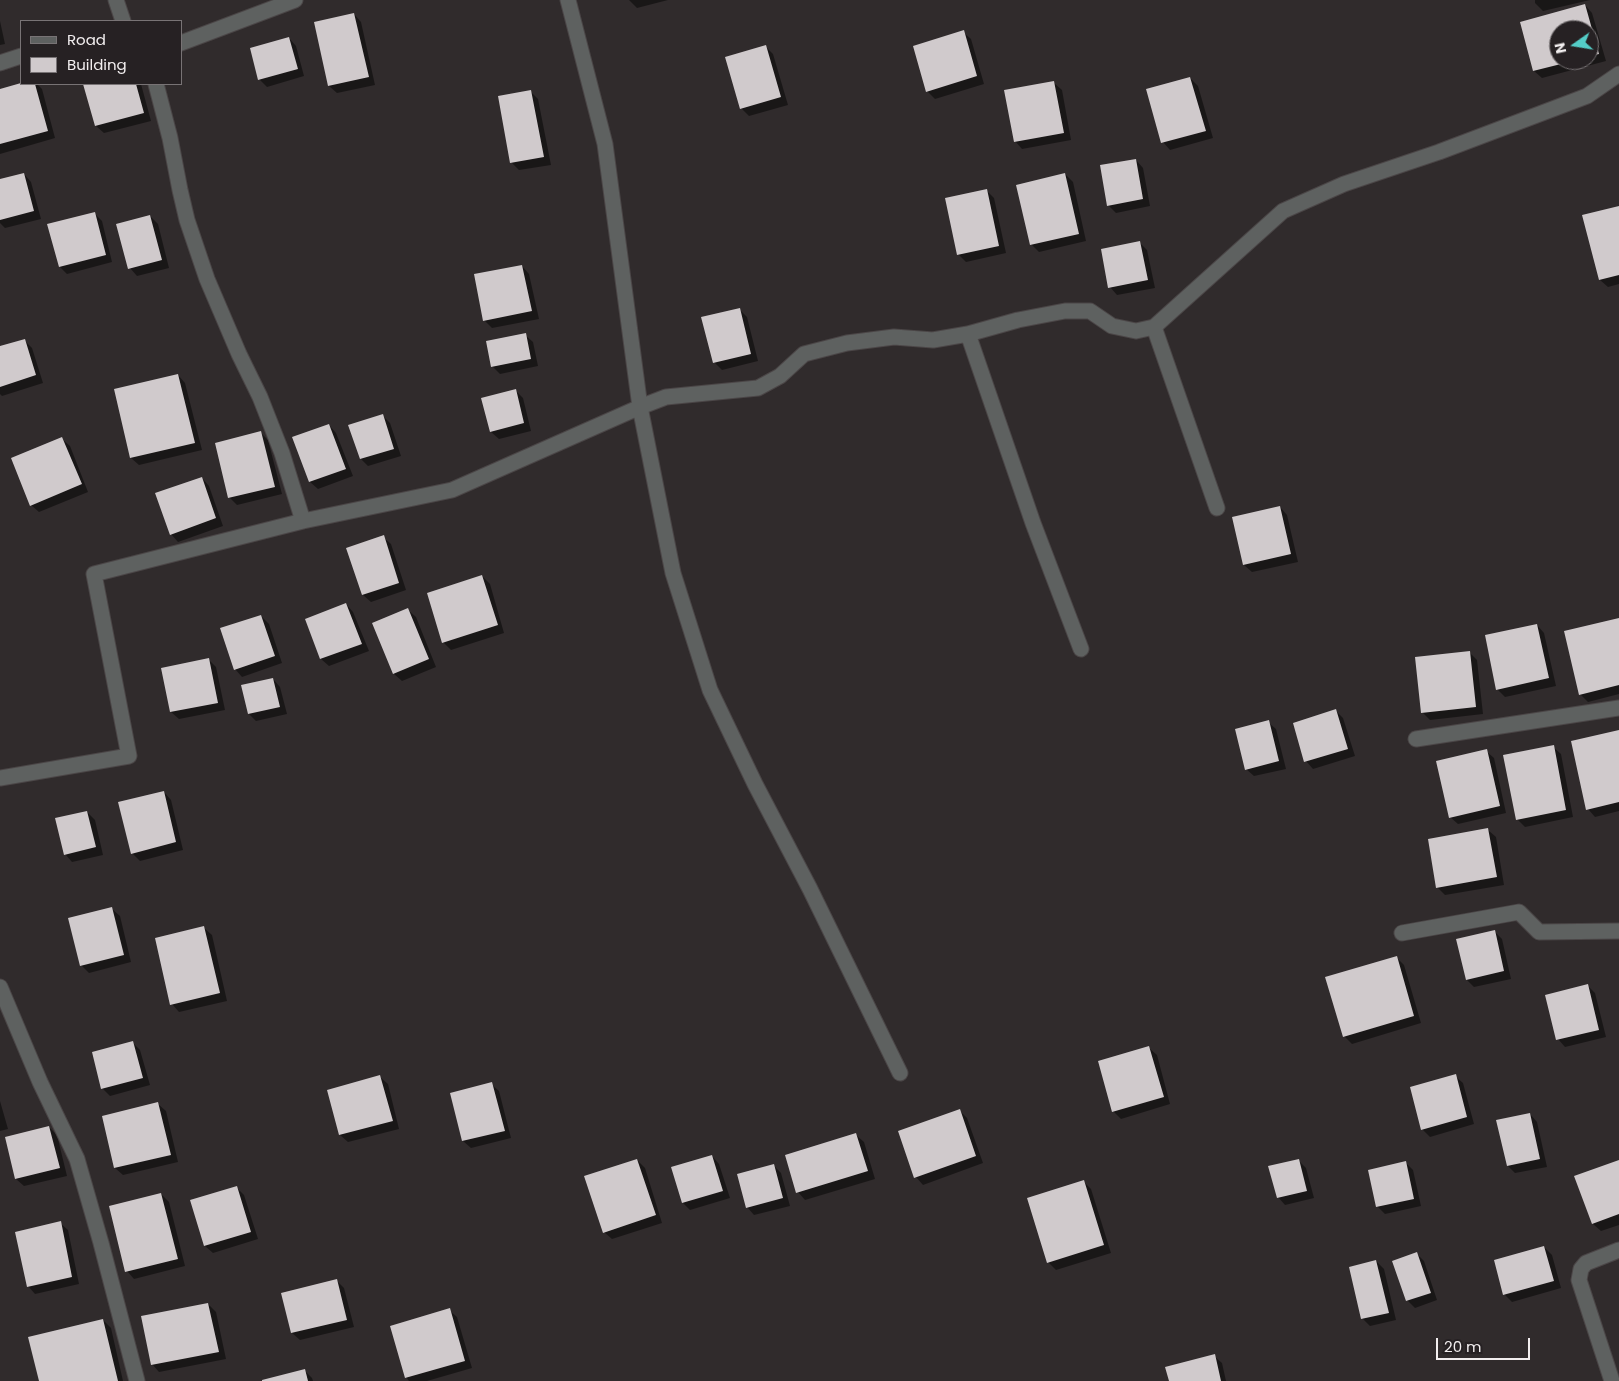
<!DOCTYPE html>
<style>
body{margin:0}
#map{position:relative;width:1619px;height:1381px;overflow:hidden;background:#302b2c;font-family:Poppins,sans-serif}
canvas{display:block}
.legend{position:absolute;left:20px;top:20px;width:162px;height:65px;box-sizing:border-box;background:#262123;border:1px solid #787375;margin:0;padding:6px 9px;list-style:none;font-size:15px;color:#f2eeef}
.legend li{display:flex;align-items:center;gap:10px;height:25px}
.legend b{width:25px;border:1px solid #787375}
.north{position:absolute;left:1549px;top:20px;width:50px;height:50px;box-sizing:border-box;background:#262123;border:1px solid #787375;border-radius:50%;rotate:257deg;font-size:14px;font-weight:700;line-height:20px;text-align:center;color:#f2eeef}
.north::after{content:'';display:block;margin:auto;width:18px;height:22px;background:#54cdc7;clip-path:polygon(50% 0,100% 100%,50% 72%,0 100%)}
.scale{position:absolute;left:1436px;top:1338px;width:94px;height:22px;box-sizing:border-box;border:2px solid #f2eeef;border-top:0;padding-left:6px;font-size:15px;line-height:18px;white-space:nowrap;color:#f2eeef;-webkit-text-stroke:4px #262123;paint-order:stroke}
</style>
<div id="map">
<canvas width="1619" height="1381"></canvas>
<ul class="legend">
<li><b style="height:6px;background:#5e6160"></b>Road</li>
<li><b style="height:14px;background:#d0cacc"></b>Building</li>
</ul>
<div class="north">N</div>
<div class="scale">20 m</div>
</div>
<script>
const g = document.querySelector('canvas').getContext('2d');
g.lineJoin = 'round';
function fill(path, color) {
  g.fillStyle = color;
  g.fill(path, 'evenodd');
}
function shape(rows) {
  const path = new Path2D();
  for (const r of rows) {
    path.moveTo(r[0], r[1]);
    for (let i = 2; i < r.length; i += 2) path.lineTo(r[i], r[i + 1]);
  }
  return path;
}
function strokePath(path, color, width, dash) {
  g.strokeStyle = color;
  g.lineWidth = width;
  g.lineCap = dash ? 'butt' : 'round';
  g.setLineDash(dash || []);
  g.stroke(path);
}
const shadow = shape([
 [629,0,668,0,637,8],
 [1535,0,1590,0,1543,11,1535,3],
 [1585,5,1592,13,1606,61,1542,78,1534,71,1521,23],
 [1559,30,1589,30,1589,60,1559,60],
 [354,14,361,22,375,85,337,93,329,86,315,23],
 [0,21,5,44,0,45],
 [963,32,971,39,984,84,935,99,927,91],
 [289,38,296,46,304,76,267,87,259,79],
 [766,47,773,54,788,105,749,116,741,108],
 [1190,78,1198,86,1213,138,1170,150,1163,142],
 [1054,83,1062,90,1071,140,1022,149,1015,141],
 [24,84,37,84,42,89,55,138,0,154,0,90],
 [85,84,141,84,151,121,104,133,96,126],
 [531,92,538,99,551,165,519,170,512,163,499,97],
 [1136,160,1143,168,1150,206,1116,213,1108,205],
 [24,174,31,182,41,219,5,228,0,223,0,180],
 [1065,174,1073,182,1086,241,1039,252,1031,244],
 [987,191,994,198,1006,253,966,262,958,254],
 [1619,207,1619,284,1608,287,1600,280],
 [94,213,102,221,112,262,67,274,60,267],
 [150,216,158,224,169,268,137,276,130,268],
 [1140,243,1147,250,1155,288,1117,295,1110,287],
 [522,266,529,274,539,319,492,328,484,320],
 [739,309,747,317,758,361,722,370,714,362],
 [525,335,533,342,538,366,500,374,492,366],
 [24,340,32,348,43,383,2,396,0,394,0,348],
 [178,375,185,383,202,450,139,465,131,458,115,390],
 [516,391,523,398,531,431,499,439,491,432],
 [383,416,390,423,401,456,368,466,361,459],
 [329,425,336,433,353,476,318,489,310,482,294,438],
 [261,433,268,440,282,494,237,505,229,497],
 [62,439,70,446,88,492,39,512,31,505],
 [202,478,209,486,223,526,178,542,171,534],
 [1280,507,1287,515,1298,562,1252,572,1244,565,1233,518],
 [383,537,391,544,406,590,371,602,363,595,348,549],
 [482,576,490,584,504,633,451,650,443,642],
 [346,604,353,612,369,651,329,666,321,659,306,620],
 [408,610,416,617,436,667,402,681,394,674,374,624],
 [261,616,269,624,282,663,242,677,235,669],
 [1619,619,1619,694,1588,702,1580,694],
 [1537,625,1544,633,1556,686,1505,697,1497,689],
 [1469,652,1477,660,1483,714,1430,720,1422,712],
 [208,659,216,667,225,710,179,719,171,712],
 [273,679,280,687,287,714,256,721,249,714],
 [1336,711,1343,718,1355,756,1313,769,1306,761],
 [1268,722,1276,729,1286,769,1254,776,1246,769],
 [1619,731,1619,811,1595,817,1588,809],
 [1553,747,1561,754,1573,817,1525,827,1517,819],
 [1486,751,1494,758,1506,813,1458,824,1450,817],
 [164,792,171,800,183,850,140,861,132,853],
 [87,812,95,820,103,855,72,862,65,854],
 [1488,830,1496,837,1504,885,1445,895,1437,887],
 [112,909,120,916,131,962,89,973,81,965],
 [204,928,212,935,227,1001,179,1012,172,1004],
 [1494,931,1502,939,1511,979,1474,987,1467,980],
 [1396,957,1404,965,1421,1023,1352,1044,1344,1036],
 [1588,986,1595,993,1606,1037,1565,1047,1558,1039],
 [132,1042,140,1050,150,1085,110,1096,102,1088],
 [1149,1048,1157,1055,1170,1104,1121,1119,1113,1111],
 [1455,1076,1463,1083,1474,1124,1430,1137,1422,1129],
 [380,1077,388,1084,399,1129,348,1142,340,1135],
 [491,1084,499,1091,511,1138,471,1148,463,1141],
 [0,1101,8,1129,0,1131],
 [158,1104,166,1111,178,1162,123,1175,115,1168,103,1117],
 [959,1110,967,1118,983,1163,923,1185,916,1177],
 [1530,1114,1537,1122,1547,1167,1515,1173,1508,1166],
 [49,1127,57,1135,67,1176,24,1186,16,1179],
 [856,1135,864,1142,875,1179,805,1200,798,1192],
 [712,1156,719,1164,730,1198,690,1210,683,1203],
 [637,1160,645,1168,662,1223,612,1239,604,1232],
 [1298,1160,1306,1168,1314,1198,1285,1205,1278,1197],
 [1405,1162,1413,1170,1421,1206,1385,1214,1378,1207,1369,1171],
 [1619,1162,1619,1225,1601,1231,1593,1224,1576,1177],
 [773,1165,781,1173,790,1206,754,1215,747,1207],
 [1084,1182,1091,1189,1111,1253,1056,1270,1048,1262],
 [236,1187,244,1195,258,1239,213,1253,205,1246,191,1201],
 [161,1194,169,1202,185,1266,134,1279,127,1271],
 [60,1223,68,1230,79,1284,35,1294,28,1286],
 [1544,1247,1552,1255,1561,1288,1512,1302,1504,1294],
 [1417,1254,1424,1261,1437,1300,1415,1308,1407,1300],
 [1376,1261,1384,1269,1396,1320,1370,1326,1363,1319,1350,1267],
 [337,1281,344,1288,354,1327,300,1340,292,1333],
 [208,1304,216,1312,226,1359,159,1372,152,1364],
 [449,1310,457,1317,472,1368,427,1381,409,1381,406,1377],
 [103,1320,111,1328,123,1381,40,1381],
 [1214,1356,1222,1363,1226,1381,1170,1381],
 [304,1370,312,1378,313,1381,265,1381]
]);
const building = shape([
 [1585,4,1599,54,1589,56,1589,30,1559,30,1559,60,1573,61,1533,71,1520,22],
 [354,13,369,77,328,86,314,22],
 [964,30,977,76,926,92,913,46],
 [289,37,298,69,258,80,250,48],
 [766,45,781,97,740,109,725,57],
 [1190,77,1206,131,1161,143,1146,89],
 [1054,81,1064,133,1014,142,1004,90],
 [21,83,35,84,48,131,0,144,0,89],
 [83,84,136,84,144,113,95,126],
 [531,90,544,157,510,163,498,96],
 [1136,159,1143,199,1107,206,1100,165],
 [24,173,34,211,0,220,0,179],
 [1065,173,1079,234,1030,245,1016,185],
 [987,189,999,246,957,255,945,198],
 [1619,206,1619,275,1599,280,1582,215],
 [95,212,106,255,59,267,47,224],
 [150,215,162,260,128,269,116,224],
 [1140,241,1148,280,1108,288,1101,249],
 [522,265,532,311,483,321,474,274],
 [740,308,751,354,713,363,701,317],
 [526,333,531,359,491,367,486,341],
 [25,339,36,375,0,387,0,346],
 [178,374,195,443,130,458,114,389],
 [516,389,524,423,490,432,481,398],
 [383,414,394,449,360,459,348,425],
 [329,424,346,469,309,482,292,437],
 [261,431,275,487,228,498,215,443],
 [62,437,82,484,30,506,11,458],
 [202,477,216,518,170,535,155,493],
 [1280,506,1291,554,1243,565,1232,517],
 [384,535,399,583,362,595,346,548],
 [482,575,498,625,442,643,427,593],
 [346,603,362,644,320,659,305,619],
 [408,608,429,659,393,674,372,623],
 [261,615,275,656,234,670,220,628],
 [1619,618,1619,685,1579,695,1564,631],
 [1537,624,1549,678,1496,690,1485,635],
 [1470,651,1476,707,1421,713,1415,657],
 [209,658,218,703,170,712,161,668],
 [273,678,280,707,248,714,241,685],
 [1336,709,1348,749,1304,762,1293,723],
 [1269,720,1279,761,1245,770,1235,729],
 [1619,730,1619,802,1586,810,1571,741],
 [1554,745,1566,810,1516,820,1503,755],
 [1487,749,1500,806,1449,818,1436,761],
 [164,791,176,842,131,854,118,802],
 [87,811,96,847,64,855,55,818],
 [1488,828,1497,877,1436,888,1428,839],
 [112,907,124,955,80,966,68,918],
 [204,926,220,993,170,1005,155,938],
 [1495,930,1504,971,1466,980,1456,939],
 [1397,956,1414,1016,1343,1037,1325,977],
 [1588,984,1599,1030,1556,1040,1545,995],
 [133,1041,143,1078,101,1089,92,1052],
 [1149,1046,1164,1097,1112,1112,1098,1061],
 [1456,1074,1467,1117,1421,1130,1410,1087],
 [380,1075,393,1121,339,1135,327,1090],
 [492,1082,505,1131,462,1141,450,1093],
 [158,1102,171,1155,114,1168,102,1116],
 [960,1109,976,1156,914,1178,898,1131],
 [1530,1113,1540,1159,1507,1166,1496,1120],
 [49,1126,60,1168,15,1179,5,1137],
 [856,1133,868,1171,796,1193,785,1155],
 [712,1155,723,1191,682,1203,671,1167],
 [637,1159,656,1215,603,1233,584,1176],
 [1299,1159,1307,1191,1277,1198,1268,1166],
 [1619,1160,1619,1214,1592,1224,1574,1176],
 [1406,1161,1414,1199,1376,1207,1368,1170],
 [774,1164,783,1198,746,1208,737,1174],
 [1084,1180,1104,1245,1047,1263,1027,1198],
 [237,1186,251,1232,204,1246,190,1200],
 [161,1193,178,1259,125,1272,109,1206],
 [61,1221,72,1277,27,1287,15,1232],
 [1544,1246,1554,1281,1503,1295,1494,1260],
 [1417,1252,1431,1293,1406,1301,1392,1261],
 [1376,1260,1389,1313,1361,1319,1349,1267],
 [337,1279,347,1320,291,1333,281,1293],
 [208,1303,219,1352,151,1365,141,1316],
 [450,1308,465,1361,405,1378,390,1326],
 [103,1319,118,1381,39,1381,28,1337],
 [1215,1354,1221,1381,1169,1381,1165,1367],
 [305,1369,308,1381,262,1381,262,1380]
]);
const minor = shape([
 [116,0,123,21],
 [181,43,295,0],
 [0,63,21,56],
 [156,84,170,138,180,190,187,220,207,279,239,354,260,397,282,453,303,521],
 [1217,508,1154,327,1283,211,1344,184,1439,152,1587,96,1619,74],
 [1081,649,1033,523,968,334,1018,320,1065,311,1090,311,1112,326,1136,331,1154,327],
 [1416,739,1619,708],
 [0,778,129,756,94,574,303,521,452,490,640,407,605,144,568,0],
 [1402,933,1519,912,1539,932,1619,931],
 [0,987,40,1082,77,1159,101,1243,137,1381],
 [900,1073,810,889,755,784,710,690,673,573,640,407,666,397,758,388,780,376,804,354,847,343,894,337,933,340,968,334],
 [1612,1381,1579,1280,1581,1269,1586,1263,1619,1250]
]);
fill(shadow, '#0007');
fill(building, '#d0cacc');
strokePath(minor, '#4b4647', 17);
strokePath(minor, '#5e6160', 15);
</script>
